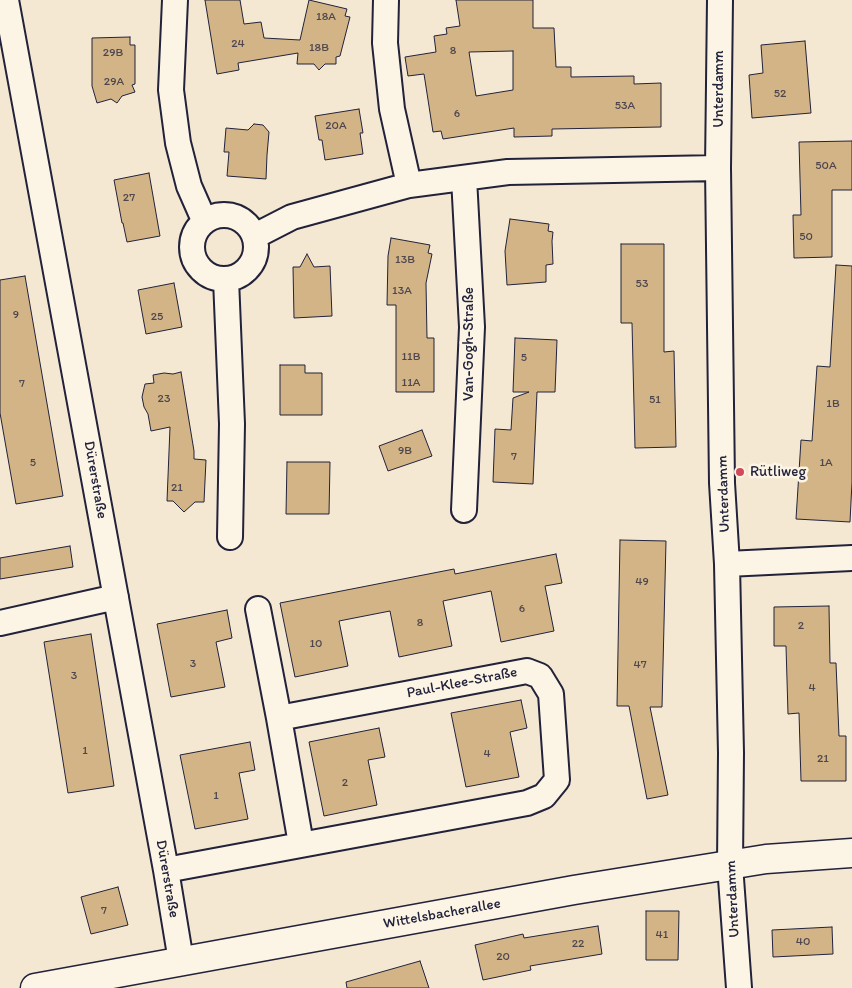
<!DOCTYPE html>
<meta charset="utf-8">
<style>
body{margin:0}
canvas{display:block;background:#f4e8d2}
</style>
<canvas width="852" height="988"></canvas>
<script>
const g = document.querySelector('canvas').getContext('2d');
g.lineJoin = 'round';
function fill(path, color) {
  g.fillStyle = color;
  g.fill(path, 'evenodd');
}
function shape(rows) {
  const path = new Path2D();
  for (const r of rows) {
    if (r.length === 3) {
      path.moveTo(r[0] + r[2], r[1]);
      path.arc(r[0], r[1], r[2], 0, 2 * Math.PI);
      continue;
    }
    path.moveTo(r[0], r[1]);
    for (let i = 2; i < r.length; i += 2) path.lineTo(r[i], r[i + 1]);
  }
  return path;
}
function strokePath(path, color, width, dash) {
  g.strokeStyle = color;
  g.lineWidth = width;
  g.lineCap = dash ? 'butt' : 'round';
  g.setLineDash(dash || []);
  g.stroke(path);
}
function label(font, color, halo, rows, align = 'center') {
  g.font = font + ' Itim,sans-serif';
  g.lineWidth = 5;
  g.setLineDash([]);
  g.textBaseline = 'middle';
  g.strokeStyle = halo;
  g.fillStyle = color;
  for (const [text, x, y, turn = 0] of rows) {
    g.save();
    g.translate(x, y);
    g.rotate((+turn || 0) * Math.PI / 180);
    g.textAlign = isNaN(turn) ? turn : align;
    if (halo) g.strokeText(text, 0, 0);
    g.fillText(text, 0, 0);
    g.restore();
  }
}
const building = shape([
 [205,0,240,0,244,24,261,22,264,38,300,40,309,0,347,9,345,16,350,17,340,56,336,57,336,64,325,64,319,70,314,64,297,64,298,53,238,63,239,70,217,74,205,0],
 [456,0,533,0,533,28,554,28,556,67,571,67,571,77,634,76,634,84,661,83,661,127,552,129,552,136,514,137,514,128,443,139,441,131,433,132,424,74,408,76,405,57,436,52,434,36,447,34,446,28,460,26,456,0],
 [513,51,513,90,476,96,469,52,513,51],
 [130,37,130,45,135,45,135,84,132,85,135,92,122,96,117,103,111,99,97,103,92,86,92,38,130,37],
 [805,41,811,113,752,118,749,75,763,73,761,45,805,41],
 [359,109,363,133,360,133,363,154,325,160,322,140,319,140,315,116,359,109],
 [254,124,263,125,269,132,267,155,266,179,227,176,229,152,224,152,226,128,248,130,254,124],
 [852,141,852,190,832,190,832,257,794,258,793,215,801,215,799,142,852,141],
 [149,173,160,236,127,242,123,223,122,223,114,180,149,173],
 [510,219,549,224,548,231,553,232,552,241,553,264,546,265,546,282,507,285,505,251,510,219],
 [391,238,430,245,428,253,432,254,426,283,427,338,434,338,434,392,396,392,396,305,387,305,388,256,391,238],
 [621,244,664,244,664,352,674,351,676,447,635,448,632,323,621,323,621,244],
 [307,254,314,267,330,266,332,316,294,318,293,267,300,267,307,254],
 [836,265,852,266,852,482,850,522,796,519,801,440,812,441,817,366,830,367,836,265],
 [25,276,63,496,16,504,0,413,0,280,25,276],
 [174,283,182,327,146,334,138,290,174,283],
 [515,338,557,340,555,392,537,392,533,484,493,482,495,429,511,430,513,398,529,392,513,392,515,338],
 [280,365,305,365,305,373,322,373,322,415,280,415,280,365],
 [181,372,194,451,194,459,206,460,204,502,195,502,184,512,173,501,167,501,170,427,151,431,148,414,144,407,142,397,145,384,154,383,153,375,164,373,173,374,181,372],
 [422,430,432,456,388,471,379,446,422,430],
 [287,462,330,462,329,514,286,514,287,462],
 [620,540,666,541,662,707,650,707,668,795,647,799,629,706,617,706,620,540],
 [70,546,73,567,0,579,0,558,70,546],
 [556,554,562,583,545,586,554,631,501,642,491,591,443,601,452,646,399,657,390,611,339,621,348,666,295,677,280,603,454,569,455,574,556,554],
 [829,606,830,663,836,663,839,736,846,736,846,781,801,781,799,713,788,714,786,646,774,646,774,607,829,606],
 [227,610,232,638,216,642,225,687,171,697,157,624,227,610],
 [91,634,114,786,68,793,44,642,91,634],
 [521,700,527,728,510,732,519,777,466,787,451,713,521,700],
 [379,728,385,757,368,760,377,805,324,816,309,742,379,728],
 [250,742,255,770,239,773,248,819,195,829,180,755,250,742],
 [118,887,128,925,91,934,81,897,118,887],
 [646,911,679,911,678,960,646,960,646,911],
 [598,926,602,954,530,966,531,970,483,980,475,945,523,934,524,938,598,926],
 [832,927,833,954,773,957,772,930,832,927],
 [420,961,429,988,347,988,346,982,420,961]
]);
const street = shape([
 [6,0,166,870,181,961],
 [175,0,171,90,178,143,189,186,204,220],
 [386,0,385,43,392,109,409,185],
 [720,0,718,168,722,483,727,564,731,753,730,865,739,988],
 [464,178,472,327,464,510],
 [224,247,32],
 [255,236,292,217,409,185,508,172,718,168],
 [226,279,232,424,230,537],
 [727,564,852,558],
 [258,609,279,718,301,844],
 [0,623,116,597],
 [166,870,527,803,544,796,557,780,551,694,540,676,527,671,279,718]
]);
const secondary = shape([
 [35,988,574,890,766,859,852,853]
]);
const markers = [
 [740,472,5,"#d1495b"]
];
const numberNames = [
 ["18A",326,17],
 ["24",238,44],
 ["18B",319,48],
 ["8",453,51],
 ["29B",113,53],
 ["29A",114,82],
 ["52",780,94],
 ["53A",625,106],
 ["6",457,114],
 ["20A",336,126],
 ["50A",826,166],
 ["27",129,198],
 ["50",806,237],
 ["13B",405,260],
 ["53",642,284],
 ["13A",402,291],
 ["9",16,315],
 ["25",157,317],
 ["11B",411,357],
 ["5",524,358],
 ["11A",411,383],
 ["7",22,384],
 ["23",164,399],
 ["51",655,400],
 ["1B",833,404],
 ["9B",405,451],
 ["7",514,457],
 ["5",33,463],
 ["1A",826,463],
 ["21",177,488],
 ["49",642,582],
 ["6",522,609],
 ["8",420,623],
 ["2",801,626],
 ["10",316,644],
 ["3",193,664],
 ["47",640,665],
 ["3",74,676],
 ["4",812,688],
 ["1",85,751],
 ["4",487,754],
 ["21",823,759],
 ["2",345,783],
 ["1",216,796],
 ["7",104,911],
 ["41",662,935],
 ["40",803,942],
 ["22",578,944],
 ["20",503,957]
];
const streetNames = [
 ["Unterdamm",719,89,-90],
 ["Van-Gogh-Straße",469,344,-90],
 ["Dürerstraße",95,480,80],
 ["Unterdamm",724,494,-92],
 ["Paul-Klee-Straße",462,683,-11],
 ["Dürerstraße",167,879,80],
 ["Unterdamm",733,899,-93],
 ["Wittelsbacherallee",442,914,-10]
];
const poiNames = [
 ["Rütliweg",750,472]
];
fill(building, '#d2b486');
strokePath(building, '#22223b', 1);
strokePath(street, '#22223b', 28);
strokePath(secondary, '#22223b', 31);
strokePath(street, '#fcf5e5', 24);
strokePath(secondary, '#fcf5e5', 28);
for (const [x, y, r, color] of markers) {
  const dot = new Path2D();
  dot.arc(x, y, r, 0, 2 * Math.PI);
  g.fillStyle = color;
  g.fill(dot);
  strokePath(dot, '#fcf5e5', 2);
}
label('12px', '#4e464e', null, numberNames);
label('15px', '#22223b', '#fcf5e5', streetNames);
label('15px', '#22223b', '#fcf5e5', poiNames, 'left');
</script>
